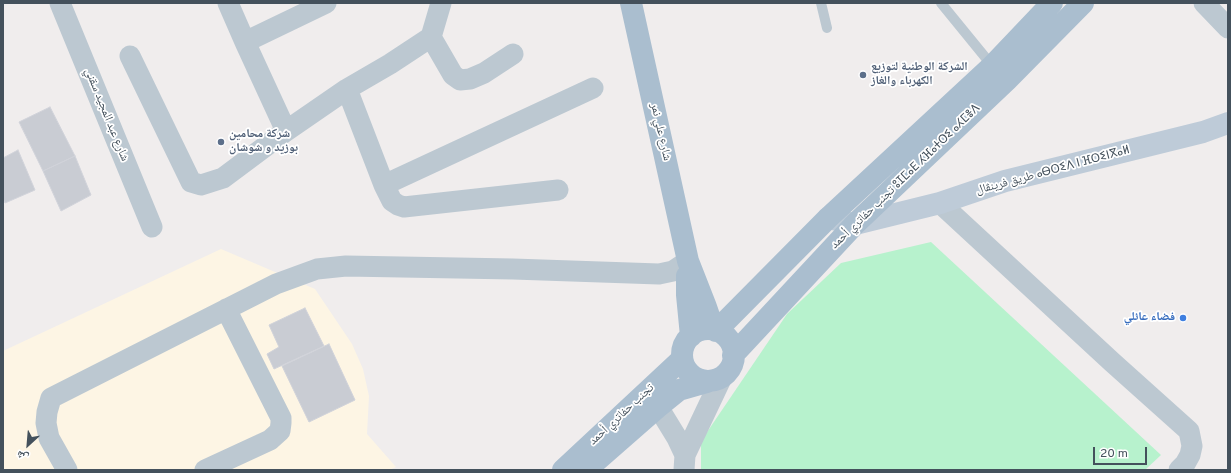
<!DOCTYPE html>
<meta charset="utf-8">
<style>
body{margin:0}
#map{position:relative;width:1231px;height:473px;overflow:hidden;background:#f0eded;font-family:Overpass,"Noto Naskh Arabic",sans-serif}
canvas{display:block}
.frame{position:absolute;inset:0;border:4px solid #44515c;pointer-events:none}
.north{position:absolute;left:8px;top:425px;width:40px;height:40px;-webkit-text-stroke:3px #fff;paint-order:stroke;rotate:206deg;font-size:11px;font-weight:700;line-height:16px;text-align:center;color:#44515c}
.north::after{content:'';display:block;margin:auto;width:14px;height:18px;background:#44515c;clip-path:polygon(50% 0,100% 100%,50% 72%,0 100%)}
.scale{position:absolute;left:1093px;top:447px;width:54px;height:18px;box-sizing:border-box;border:2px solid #44515c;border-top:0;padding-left:5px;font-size:12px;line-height:14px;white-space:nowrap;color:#44515c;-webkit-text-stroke:3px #fff;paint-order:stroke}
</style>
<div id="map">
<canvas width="1231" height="473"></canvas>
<div class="frame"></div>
<div class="north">ش</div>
<div class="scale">20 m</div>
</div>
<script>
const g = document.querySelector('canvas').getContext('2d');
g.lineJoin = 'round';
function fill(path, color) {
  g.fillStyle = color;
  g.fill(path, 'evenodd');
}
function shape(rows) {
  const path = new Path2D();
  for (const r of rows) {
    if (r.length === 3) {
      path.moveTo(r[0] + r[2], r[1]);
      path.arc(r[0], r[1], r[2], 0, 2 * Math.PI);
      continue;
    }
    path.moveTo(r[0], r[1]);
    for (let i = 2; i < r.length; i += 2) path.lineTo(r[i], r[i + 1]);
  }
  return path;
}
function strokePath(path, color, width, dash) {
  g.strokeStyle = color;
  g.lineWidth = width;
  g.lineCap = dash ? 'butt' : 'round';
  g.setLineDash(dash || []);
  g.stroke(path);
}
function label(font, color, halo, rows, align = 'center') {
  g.font = font + ' Overpass,"Noto Naskh Arabic","Noto Sans Tifinagh",sans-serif';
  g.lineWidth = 3.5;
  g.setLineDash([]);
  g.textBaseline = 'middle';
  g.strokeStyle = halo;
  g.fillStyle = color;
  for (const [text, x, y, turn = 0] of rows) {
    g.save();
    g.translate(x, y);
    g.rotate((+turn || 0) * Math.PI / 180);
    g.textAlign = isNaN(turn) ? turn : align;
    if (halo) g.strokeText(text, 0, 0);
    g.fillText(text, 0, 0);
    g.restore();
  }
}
const commercial = shape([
 [221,249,315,289,352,344,363,369,369,396,367,434,396,467,389,470,3,470,3,351]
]);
const green = shape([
 [931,242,1161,455,1145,470,701,470,701,441,787,314,841,263]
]);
const building = shape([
 [50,107,75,156,43,171,19,122,50,107],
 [18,150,35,190,5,203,3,198,3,158,18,150],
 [75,156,91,195,61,211,43,171,75,156],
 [305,308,324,346,274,369,267,354,279,347,269,325,305,308],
 [329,344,355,400,309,422,282,366,329,344]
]);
const lane = shape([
 [821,3,827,28],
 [941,3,994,68]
]);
const street = shape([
 [60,3,152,227],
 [228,3,245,42,326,3],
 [1204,3,1228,28],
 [431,37,453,75,460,80,470,79,484,73,513,54],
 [245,42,286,131],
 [130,56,191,182,201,185,223,178,286,131,347,89,390,64,431,37,441,3],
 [347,89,384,185,593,88],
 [384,185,392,201,398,205,404,207,558,190],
 [940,203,1112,362,1189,431,1192,446,1190,455,1185,464,1179,470],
 [658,407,677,438,685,455],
 [67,470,49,438,46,423,47,412,51,398,276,284,317,269,346,266,513,269,659,274,673,271,688,261],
 [205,470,270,440,280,431,281,423,281,418,226,309],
 [684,470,685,455,722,377]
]);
const secondary = shape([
 [828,218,855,224,940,203,1005,181,1203,132,1228,123]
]);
const primary = shape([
 [631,3,688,261,706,307,714,330],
 [687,276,687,295,691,336],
 [708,355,26],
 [716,331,828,218,992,66,1052,3],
 [733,355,855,224,1007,80,1083,3],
 [563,470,682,359],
 [586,470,658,407,679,390,707,382]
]);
const markers = [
 [863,75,4,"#5c6f8a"],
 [221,142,4,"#5c6f8a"],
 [1183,318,4,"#3f7fe0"]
];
const serviceNames = [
 ["الشركة الوطنية لتوزيع",871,68],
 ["الكهرباء والغاز",871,82],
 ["شركة محامين",229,135],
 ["بوزيد و شوشان",229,149]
];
const streetNames = [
 ["شارع عبد المجيد سقني",106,115,68],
 ["شارع علي نمر",660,132,77],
 ["طريق فرينڨال ⴰⴱⵔⵉⴷ ⵏ ⴼⵔⵉⵏⴳⴰⵍ",1053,171,-15],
 ["تجنب حفاتري أحمد ⵓⵊⵎⴰⴹ ⵃⴼⴰⵜⵔⵉ ⴰⵃⵎⴻⴷ",906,177,-44],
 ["تجنب حفاتري أحمد",622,415,-43]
];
const shopNames = [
 ["فضاء عائلي",1175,318]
];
fill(commercial, '#fdf5e4');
fill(green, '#b7f2cd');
fill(building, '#c9ccd3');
strokePath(building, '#d1d3da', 1);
strokePath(lane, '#bcc8d1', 10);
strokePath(street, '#bcc8d1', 21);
strokePath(secondary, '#becbd8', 22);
strokePath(primary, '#aabecf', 22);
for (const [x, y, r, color] of markers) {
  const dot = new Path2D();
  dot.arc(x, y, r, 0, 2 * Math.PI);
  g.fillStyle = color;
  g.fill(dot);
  strokePath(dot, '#fff', 1.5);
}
label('bold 12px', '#4e5e75', '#fff', serviceNames, 'left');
label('12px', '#44515c', '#fff', streetNames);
label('bold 12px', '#366cbe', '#fff', shopNames, 'right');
</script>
